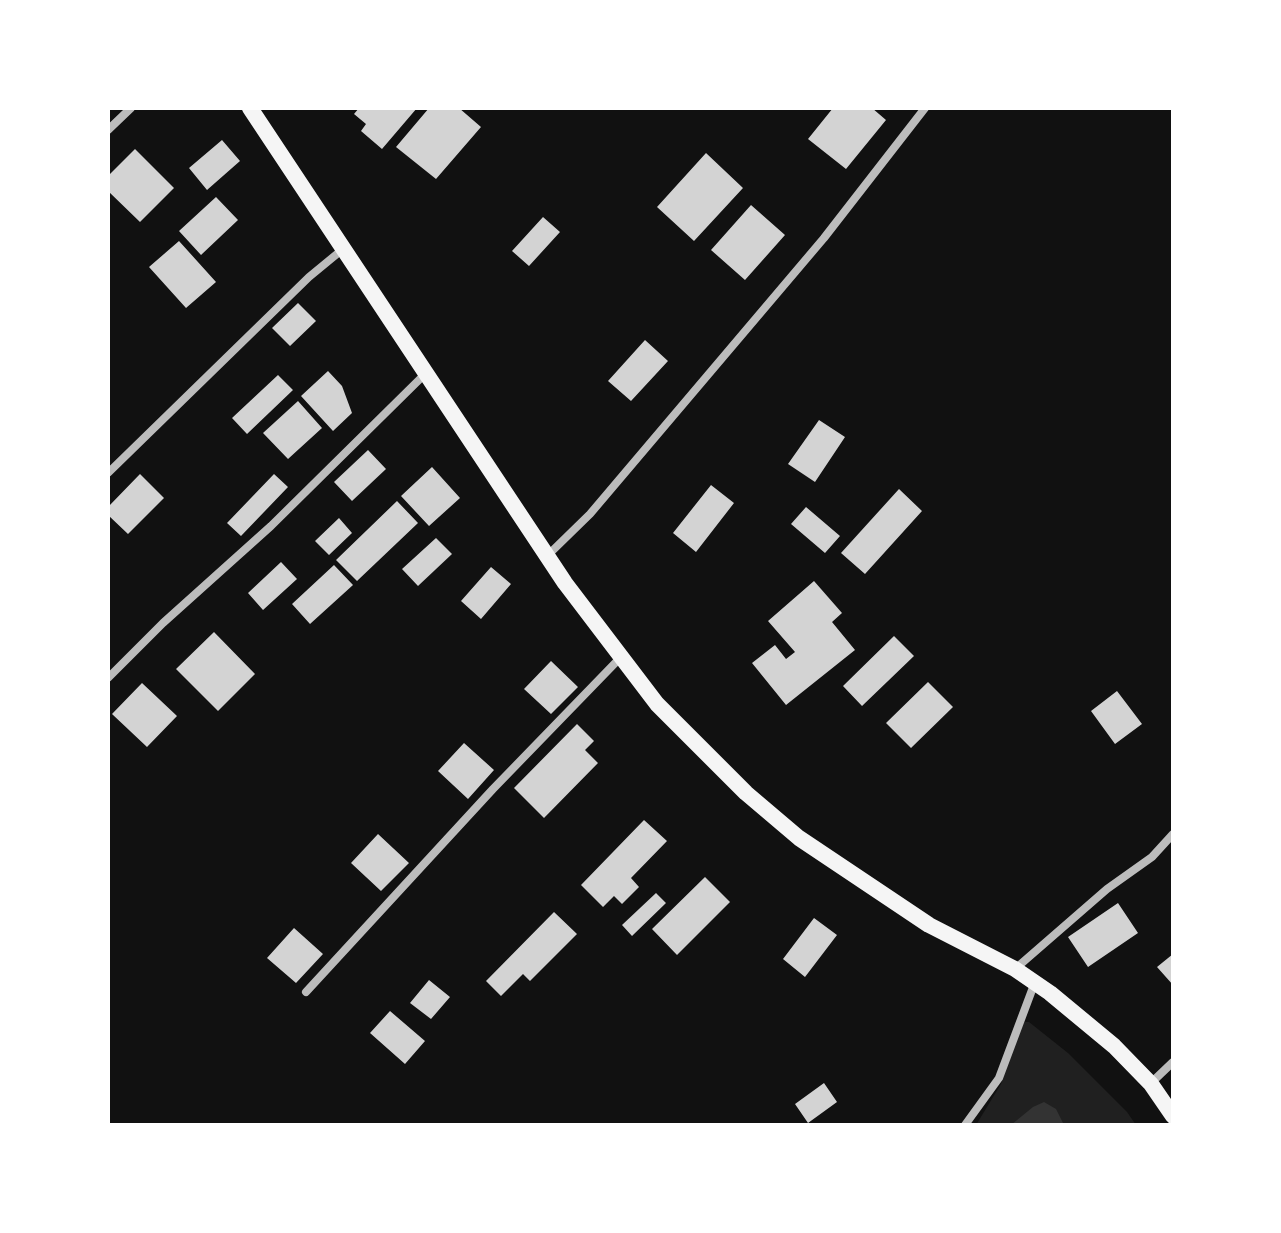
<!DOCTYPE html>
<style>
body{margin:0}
#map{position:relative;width:1281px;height:1233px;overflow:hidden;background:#111;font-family:Manrope,sans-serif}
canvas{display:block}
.frame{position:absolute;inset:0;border:110px solid #fff;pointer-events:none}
</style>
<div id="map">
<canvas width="1281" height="1233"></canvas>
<div class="frame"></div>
</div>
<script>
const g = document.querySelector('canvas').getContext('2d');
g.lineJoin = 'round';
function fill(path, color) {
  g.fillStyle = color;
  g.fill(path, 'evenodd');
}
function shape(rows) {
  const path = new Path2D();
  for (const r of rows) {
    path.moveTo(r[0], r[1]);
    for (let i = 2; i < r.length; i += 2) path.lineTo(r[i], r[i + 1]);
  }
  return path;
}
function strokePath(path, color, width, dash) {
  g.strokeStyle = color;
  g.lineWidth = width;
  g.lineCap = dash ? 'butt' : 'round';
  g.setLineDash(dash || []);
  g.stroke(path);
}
const green = shape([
 [1024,1022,1029,1022,1068,1053,1127,1112,1136,1125,976,1125,1001,1084]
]);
const water = shape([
 [1044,1102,1056,1109,1064,1125,1011,1125,1033,1107]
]);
const building = shape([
 [359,108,417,108,382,149,361,131,366,124,354,114],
 [429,108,459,108,481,127,436,179,396,147],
 [833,108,872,108,886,120,846,169,808,139],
 [222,140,240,161,207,190,189,168],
 [135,149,174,188,140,222,108,191,108,176],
 [706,153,743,188,694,241,657,207],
 [216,197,238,220,201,255,179,231],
 [751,205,785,235,745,280,711,250],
 [543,217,560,232,529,266,512,251],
 [179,241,216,282,186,308,149,267],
 [298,303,316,321,290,346,272,328],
 [645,340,668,361,631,401,608,381],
 [328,371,342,386,352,413,333,431,301,396],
 [278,375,293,390,247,434,232,418],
 [298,401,322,428,288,459,263,433],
 [819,420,845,437,815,482,788,464],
 [368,450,386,469,352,501,334,482],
 [432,467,460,498,429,526,401,496],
 [140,474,164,498,128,534,108,515,108,507],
 [274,474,288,487,241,536,227,523],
 [711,485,734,503,696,552,673,533],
 [899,489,922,511,865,574,841,553],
 [397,501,418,523,357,581,336,560],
 [806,507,840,536,825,553,791,524],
 [339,518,352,533,329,555,315,541],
 [436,538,452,554,418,586,402,569],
 [281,562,297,579,263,610,248,593],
 [334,565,353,585,310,624,292,604],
 [491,567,511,584,481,619,461,601],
 [814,581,842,613,832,622,855,650,786,705,752,663,775,645,786,659,795,652,768,621],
 [214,632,255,674,218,711,176,669],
 [894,636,914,656,862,706,843,686],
 [551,661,578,687,551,714,524,689],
 [928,682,953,707,911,748,886,723],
 [142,683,177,716,147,747,112,714],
 [1117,691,1142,724,1115,744,1091,711],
 [577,724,594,741,585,750,598,763,544,818,514,788],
 [464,743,494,770,468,799,438,771],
 [644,820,667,841,631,878,639,887,622,904,614,896,603,907,581,885],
 [378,834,409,863,381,891,351,863],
 [705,877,730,902,677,955,652,929],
 [656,893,666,903,632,936,622,925],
 [1118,903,1138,933,1088,967,1068,937],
 [554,912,577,934,530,981,523,974,501,996,486,981],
 [814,918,837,935,805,977,783,959],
 [294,928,323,954,296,983,267,958],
 [1173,954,1173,985,1157,967],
 [429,980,450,997,431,1019,410,1003],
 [390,1011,425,1041,405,1064,370,1033],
 [824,1083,837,1102,808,1123,795,1104]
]);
const minor = shape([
 [108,130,131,108],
 [108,473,309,277,343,249],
 [547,556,590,514,824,238,925,108],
 [108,678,163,623,271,526,425,374],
 [1015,969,1107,889,1152,857,1173,834],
 [306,992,493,789,620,658],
 [1151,1083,1173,1062],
 [965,1125,999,1078,1035,982]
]);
const secondary = shape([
 [250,108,565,583,657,704,746,793,799,838,929,925,1015,969,1050,993,1114,1046,1151,1084,1173,1116]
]);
fill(green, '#202020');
fill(water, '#333');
fill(building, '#d3d3d3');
strokePath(minor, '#bcbcbc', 8);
strokePath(secondary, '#f5f5f5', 16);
</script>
